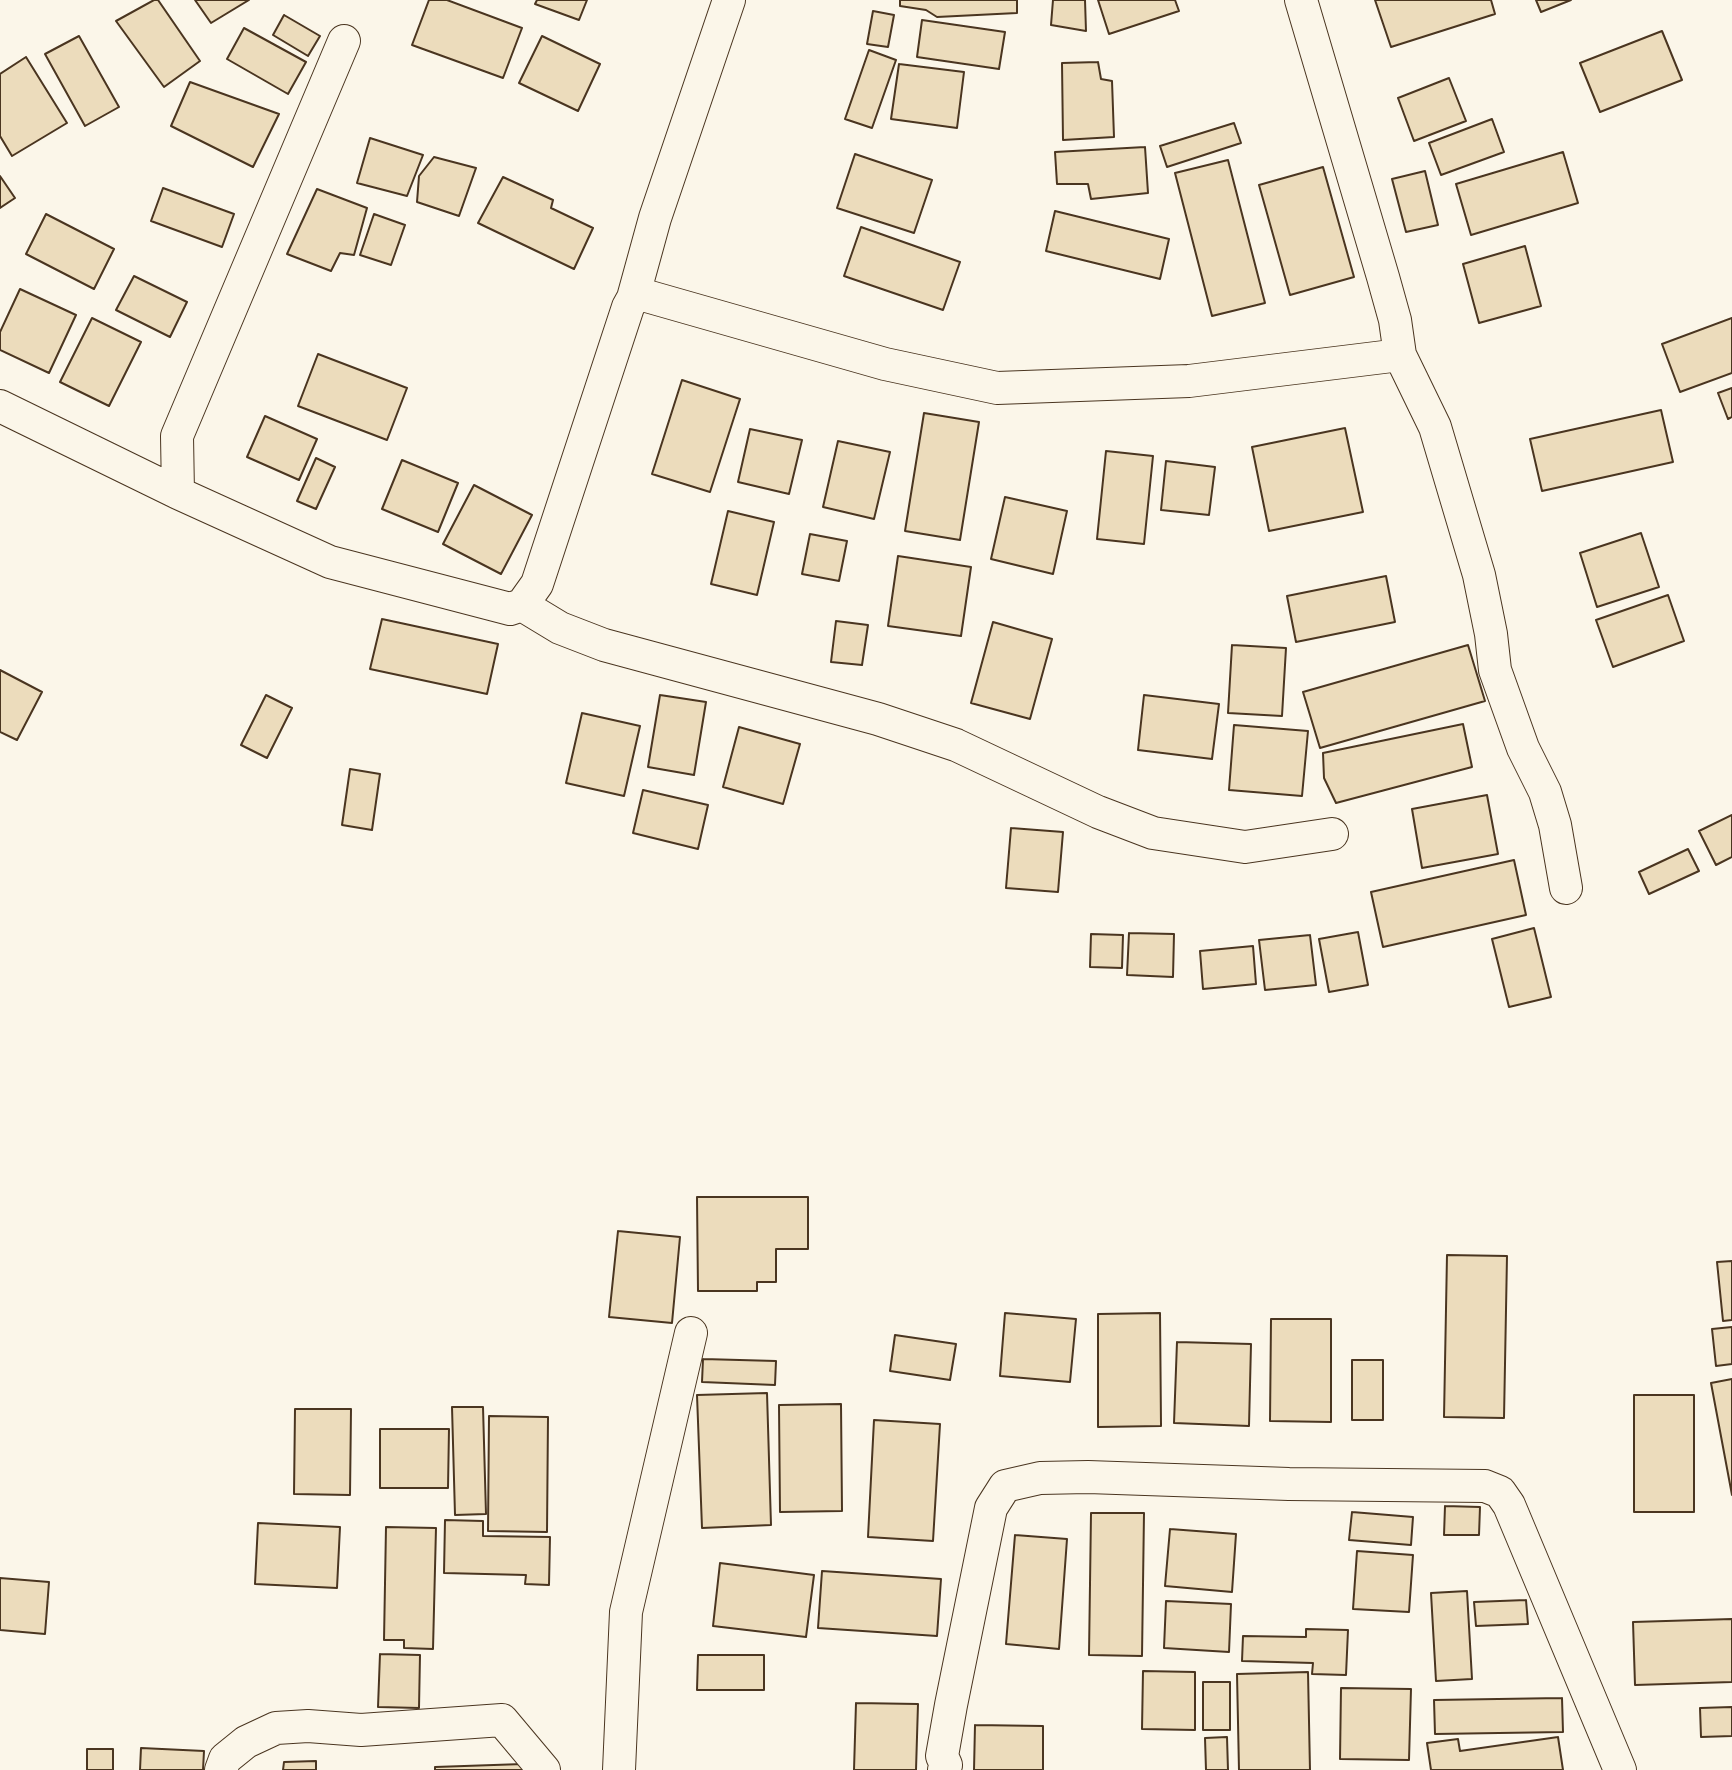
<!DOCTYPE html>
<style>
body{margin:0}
canvas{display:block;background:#fbf6e9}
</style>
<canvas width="1732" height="1770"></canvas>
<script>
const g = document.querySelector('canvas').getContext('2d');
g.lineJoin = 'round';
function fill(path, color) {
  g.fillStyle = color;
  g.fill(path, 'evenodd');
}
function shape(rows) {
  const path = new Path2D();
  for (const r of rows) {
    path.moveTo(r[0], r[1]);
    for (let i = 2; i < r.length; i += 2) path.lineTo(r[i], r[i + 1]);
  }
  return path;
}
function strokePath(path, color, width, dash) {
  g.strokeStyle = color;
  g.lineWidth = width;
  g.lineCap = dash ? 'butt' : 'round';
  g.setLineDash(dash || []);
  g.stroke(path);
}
const building = shape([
 [154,0,158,0,200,61,164,87,116,21,154,0],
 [195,0,249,0,211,23,195,0],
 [429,0,447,0,522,28,503,78,412,45,429,0],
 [537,0,587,0,579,20,535,4,537,0],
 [900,0,1017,0,1017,13,937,17,926,10,900,6,900,0],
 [1053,0,1085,0,1086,31,1051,25,1053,0],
 [1098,0,1175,0,1179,11,1109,34,1098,0],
 [1375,0,1491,0,1495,14,1391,47,1375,0],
 [1536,0,1571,0,1541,12,1536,0],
 [873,11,894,15,888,47,867,44,873,11],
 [284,15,320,36,308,56,273,35,284,15],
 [922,20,1005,32,999,69,917,57,922,20],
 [244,28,306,62,288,94,227,59,244,28],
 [1662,31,1682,80,1600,112,1580,63,1662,31],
 [79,36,119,107,85,126,45,54,79,36],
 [542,36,600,64,578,111,519,83,542,36],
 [869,50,896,60,872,128,845,119,869,50],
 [26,57,67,123,12,156,0,136,0,74,26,57],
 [1098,62,1101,79,1112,81,1114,137,1063,140,1062,63,1098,62],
 [899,64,964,72,957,128,891,119,899,64],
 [1449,78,1466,121,1414,141,1398,98,1449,78],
 [190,82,279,114,253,167,171,126,190,82],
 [1492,119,1504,152,1441,175,1429,143,1492,119],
 [1234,123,1241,143,1167,167,1160,146,1234,123],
 [370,138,423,155,407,196,357,183,370,138],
 [1145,147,1148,193,1091,199,1088,184,1057,184,1055,152,1145,147],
 [1563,152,1578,203,1471,235,1456,184,1563,152],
 [855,154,932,180,914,233,837,208,855,154],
 [434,157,476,168,459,216,417,202,419,176,434,157],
 [1228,160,1265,303,1212,316,1175,173,1228,160],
 [1323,167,1354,277,1290,295,1259,185,1323,167],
 [1425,171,1438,225,1406,232,1392,179,1425,171],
 [0,176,15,198,0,208,0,176],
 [503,177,553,200,551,208,593,228,574,269,478,223,503,177],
 [163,188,234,214,222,247,151,221,163,188],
 [317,189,367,208,354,255,340,253,331,271,287,254,317,189],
 [1055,211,1169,239,1160,279,1046,251,1055,211],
 [46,214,114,249,94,289,26,254,46,214],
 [374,214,405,225,391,265,360,255,374,214],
 [861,227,960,262,943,310,844,276,861,227],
 [1525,246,1541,306,1479,323,1463,264,1525,246],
 [134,276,187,302,170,337,116,310,134,276],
 [20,289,76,315,49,373,0,350,0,332,20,289],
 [92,318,141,342,109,406,60,382,92,318],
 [1732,318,1732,373,1680,392,1662,344,1732,318],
 [318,354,407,388,387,440,298,406,318,354],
 [682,380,740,399,710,492,652,474,682,380],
 [1732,388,1732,417,1728,419,1718,393,1732,388],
 [1661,410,1673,462,1542,491,1530,439,1661,410],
 [924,413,979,422,960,540,905,531,924,413],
 [265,416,317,439,299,480,247,457,265,416],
 [1345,428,1363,512,1269,531,1252,447,1345,428],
 [750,429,802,440,789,494,738,482,750,429],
 [838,441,890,452,874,519,823,507,838,441],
 [1106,451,1153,456,1144,544,1097,539,1106,451],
 [316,458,335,467,316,509,297,501,316,458],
 [402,460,458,483,438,532,382,509,402,460],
 [1166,461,1215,467,1209,515,1161,510,1166,461],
 [474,485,532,515,501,574,443,544,474,485],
 [1005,497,1067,511,1053,574,991,559,1005,497],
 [728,511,774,522,757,595,711,584,728,511],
 [1641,533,1659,587,1597,607,1580,553,1641,533],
 [810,534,847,541,839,581,802,574,810,534],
 [898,556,971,567,961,636,888,626,898,556],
 [1386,576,1395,622,1296,642,1287,596,1386,576],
 [1668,595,1684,641,1613,667,1596,620,1668,595],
 [382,619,498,644,487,694,370,669,382,619],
 [836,621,868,625,862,665,831,662,836,621],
 [993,622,1052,639,1030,719,971,703,993,622],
 [1232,645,1286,648,1282,716,1228,713,1232,645],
 [1468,645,1485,701,1320,748,1303,692,1468,645],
 [0,670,42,692,17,740,0,732,0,670],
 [266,695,292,708,267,758,241,745,266,695],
 [660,695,706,702,694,775,648,767,660,695],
 [1144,695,1219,704,1212,759,1138,750,1144,695],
 [582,713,640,726,624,796,566,783,582,713],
 [1463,724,1472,767,1336,803,1324,778,1323,753,1463,724],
 [1234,725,1308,731,1302,796,1229,790,1234,725],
 [739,727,800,744,783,804,723,787,739,727],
 [350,769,380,774,372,830,342,825,350,769],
 [643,790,708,805,698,849,633,833,643,790],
 [1487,795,1498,854,1422,868,1412,809,1487,795],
 [1732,815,1732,857,1716,865,1699,831,1732,815],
 [1011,828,1063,832,1058,892,1006,888,1011,828],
 [1688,849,1699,871,1649,894,1639,872,1688,849],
 [1514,860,1526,915,1383,947,1371,892,1514,860],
 [1534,928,1551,997,1509,1007,1492,939,1534,928],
 [1358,932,1368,985,1329,992,1319,939,1358,932],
 [1129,933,1174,934,1173,977,1127,975,1129,933],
 [1091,934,1123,935,1122,968,1090,967,1091,934],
 [1310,935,1316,985,1265,990,1259,940,1310,935],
 [1253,946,1256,984,1203,989,1200,951,1253,946],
 [697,1197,808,1197,808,1249,776,1249,776,1282,757,1282,757,1291,698,1291,697,1197],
 [618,1231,680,1237,672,1323,609,1317,618,1231],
 [1447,1255,1507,1256,1504,1418,1444,1417,1447,1255],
 [1732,1261,1732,1320,1723,1321,1717,1262,1732,1261],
 [1005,1313,1076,1319,1070,1382,1000,1376,1005,1313],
 [1160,1313,1161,1426,1098,1427,1098,1314,1160,1313],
 [1271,1319,1331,1319,1331,1422,1270,1421,1271,1319],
 [1732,1327,1732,1364,1716,1366,1712,1329,1732,1327],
 [895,1335,956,1344,950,1380,890,1371,895,1335],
 [1177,1342,1251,1344,1249,1426,1174,1423,1177,1342],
 [703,1359,776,1361,775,1385,702,1382,703,1359],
 [1352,1360,1383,1360,1383,1420,1352,1420,1352,1360],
 [1732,1379,1732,1495,1711,1383,1732,1379],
 [767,1393,771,1525,702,1528,697,1395,767,1393],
 [1634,1395,1694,1395,1694,1512,1634,1512,1634,1395],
 [841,1404,842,1511,780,1512,779,1405,841,1404],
 [452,1407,483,1407,486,1514,455,1515,452,1407],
 [295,1409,351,1409,350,1495,294,1494,295,1409],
 [489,1416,548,1417,547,1532,488,1531,489,1416],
 [874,1420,940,1424,933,1541,868,1537,874,1420],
 [380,1429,449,1429,448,1488,380,1488,380,1429],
 [1445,1506,1480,1507,1479,1535,1444,1535,1445,1506],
 [1352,1512,1413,1517,1411,1545,1349,1540,1352,1512],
 [1091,1513,1144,1513,1142,1656,1089,1655,1091,1513],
 [445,1520,483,1521,483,1536,550,1537,549,1585,525,1584,526,1575,444,1573,445,1520],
 [258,1523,340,1527,337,1588,255,1584,258,1523],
 [386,1527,436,1528,433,1649,404,1648,404,1640,384,1640,386,1527],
 [1170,1529,1236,1534,1232,1592,1165,1586,1170,1529],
 [1015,1535,1067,1539,1059,1649,1006,1644,1015,1535],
 [1357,1551,1413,1555,1409,1612,1353,1609,1357,1551],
 [720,1563,814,1575,806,1637,713,1626,720,1563],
 [822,1571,941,1579,937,1636,818,1628,822,1571],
 [0,1578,49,1582,45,1634,0,1630,0,1578],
 [1467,1591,1472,1679,1436,1681,1431,1593,1467,1591],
 [1526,1600,1528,1624,1476,1626,1474,1602,1526,1600],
 [1166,1601,1231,1604,1229,1652,1164,1648,1166,1601],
 [1732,1619,1732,1682,1635,1685,1633,1622,1732,1619],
 [1306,1629,1348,1630,1346,1675,1312,1674,1313,1663,1242,1661,1243,1636,1306,1637,1306,1629],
 [380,1654,420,1655,419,1708,378,1707,380,1654],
 [698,1655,764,1655,764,1690,697,1690,698,1655],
 [1143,1671,1195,1672,1195,1730,1142,1729,1143,1671],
 [1308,1672,1310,1770,1239,1770,1237,1674,1308,1672],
 [1203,1682,1230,1682,1230,1730,1203,1730,1203,1682],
 [1341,1688,1411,1689,1409,1760,1340,1759,1341,1688],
 [1562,1698,1563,1732,1435,1734,1434,1700,1562,1698],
 [856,1703,918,1704,916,1770,854,1770,856,1703],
 [1732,1707,1732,1736,1701,1737,1700,1708,1732,1707],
 [975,1725,1043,1726,1043,1770,974,1770,975,1725],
 [1227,1737,1228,1770,1206,1770,1205,1738,1227,1737],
 [1558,1737,1563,1770,1431,1770,1427,1743,1458,1739,1460,1751,1558,1737],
 [141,1748,204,1751,203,1770,140,1770,141,1748],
 [87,1749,113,1749,113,1770,87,1770,87,1749],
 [316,1761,316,1770,283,1770,284,1762,316,1761],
 [523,1764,524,1770,435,1770,435,1767,523,1764]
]);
const minor = shape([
 [1301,0,1383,277,1395,320,1400,355,1435,427,1479,575,1491,634,1495,670,1523,748,1545,792,1555,825,1566,888],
 [633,298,655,218,729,0],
 [0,406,178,493,330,562,510,609,522,605,537,584,628,307,633,298,643,295,885,364,997,388,1189,381,1400,355],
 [178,493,177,436,344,41],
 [522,605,560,628,604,645,878,719,956,745,1098,812,1153,833,1245,847,1332,834],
 [221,1770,225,1759,246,1742,276,1728,308,1726,361,1730,502,1720,544,1770],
 [619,1770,626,1612,691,1333],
 [944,1770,946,1765,942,1756,951,1705,991,1508,1005,1486,1040,1478,1088,1477,1289,1484,1485,1486,1500,1492,1509,1505,1620,1770]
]);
fill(building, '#ecdcbc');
strokePath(building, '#4a3520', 2);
strokePath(minor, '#4a3520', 34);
strokePath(minor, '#fbf6e9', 32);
</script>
